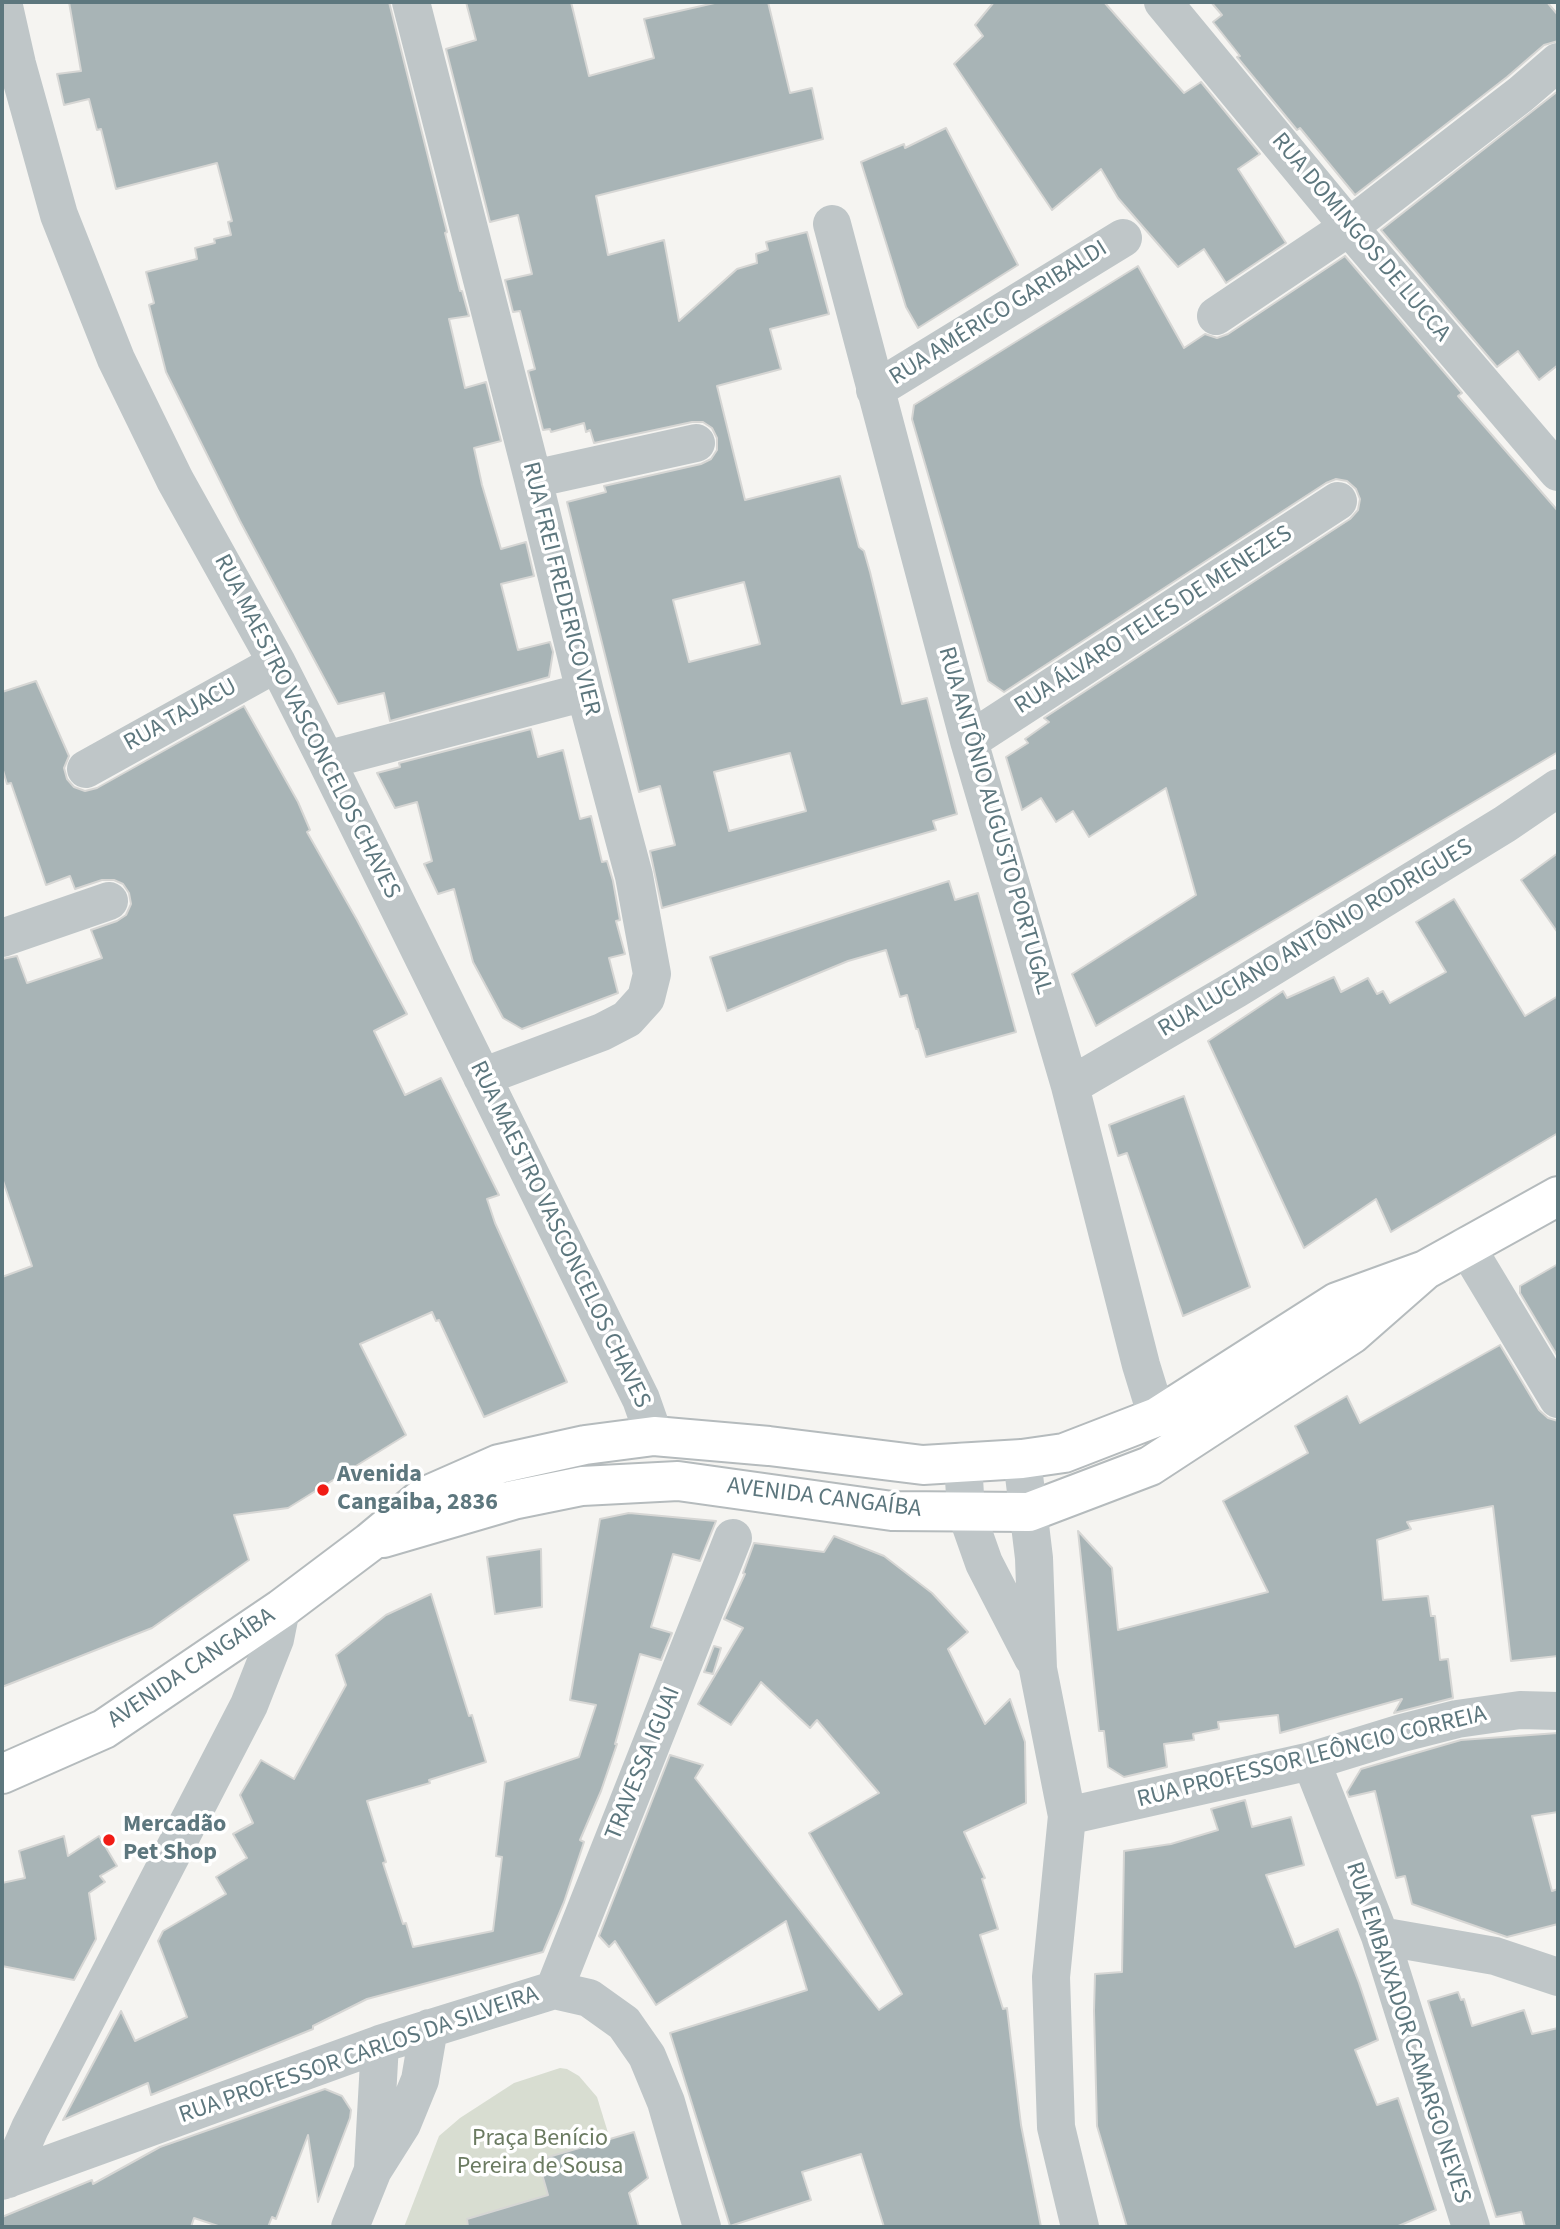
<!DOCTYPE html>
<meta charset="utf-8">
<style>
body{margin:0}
#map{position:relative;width:1560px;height:2229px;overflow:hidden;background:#f5f4f1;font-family:"Source Sans 3",sans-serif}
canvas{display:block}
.frame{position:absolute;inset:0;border:4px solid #5d777e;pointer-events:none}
</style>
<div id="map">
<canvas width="1560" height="2229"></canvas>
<div class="frame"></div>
</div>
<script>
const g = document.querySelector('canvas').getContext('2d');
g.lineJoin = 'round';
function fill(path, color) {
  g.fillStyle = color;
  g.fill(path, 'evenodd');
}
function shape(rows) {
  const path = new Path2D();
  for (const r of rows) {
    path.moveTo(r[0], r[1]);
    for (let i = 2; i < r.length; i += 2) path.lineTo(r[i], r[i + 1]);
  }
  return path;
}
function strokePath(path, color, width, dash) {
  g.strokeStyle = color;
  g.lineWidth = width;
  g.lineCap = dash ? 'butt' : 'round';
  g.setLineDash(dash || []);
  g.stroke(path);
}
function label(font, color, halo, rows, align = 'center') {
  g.font = font + ' "Source Sans 3",sans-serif';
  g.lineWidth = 7;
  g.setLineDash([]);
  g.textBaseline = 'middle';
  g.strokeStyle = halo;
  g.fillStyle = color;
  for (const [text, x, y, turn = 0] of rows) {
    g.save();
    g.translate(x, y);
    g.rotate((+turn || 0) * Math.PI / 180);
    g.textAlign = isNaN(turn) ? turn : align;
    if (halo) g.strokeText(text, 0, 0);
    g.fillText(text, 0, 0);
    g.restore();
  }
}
const green = shape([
 [560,2068,567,2069,579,2076,597,2097,637,2227,404,2227,439,2136,460,2118,514,2083]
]);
const building = shape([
 [69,2,389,2,447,232,445,233,460,291,462,291,469,316,449,319,465,388,486,382,501,441,474,448,482,485,501,549,526,542,534,576,501,584,518,650,550,642,553,652,549,677,390,721,384,693,338,704,240,521,166,372,149,305,154,303,146,272,197,259,195,248,215,243,214,239,231,235,228,222,232,221,217,163,116,189,101,129,97,130,89,99,64,105,57,74,81,71,69,2],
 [466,2,571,2,589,76,654,58,644,19,719,2,768,2,790,93,812,88,823,139,596,196,608,255,664,240,679,321,737,269,757,263,756,254,768,250,766,242,807,232,829,314,770,329,781,369,717,386,745,500,840,476,859,547,864,551,870,572,902,704,927,698,957,814,933,821,936,830,662,908,650,851,675,845,660,786,639,792,567,502,606,492,604,486,701,464,711,459,717,450,717,438,712,428,703,422,692,422,594,443,590,430,586,432,584,423,551,432,550,429,543,430,528,371,535,369,520,311,513,312,505,280,532,274,518,215,490,222,446,49,476,40,466,2],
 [744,582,760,644,689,662,673,600,744,582],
 [790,753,806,811,729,831,714,772,790,753],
 [994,2,1104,2,1184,93,1201,82,1260,154,1238,169,1286,243,1226,283,1204,249,1178,267,1118,198,1101,169,1052,210,954,64,983,36,975,25,994,2],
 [1211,2,1547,2,1558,15,1558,41,1544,45,1507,77,1355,195,1300,128,1297,130,1237,57,1240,56,1213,22,1222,15,1211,2],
 [1558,91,1558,365,1539,380,1518,351,1497,367,1381,230,1558,91],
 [946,128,1018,265,918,328,906,307,861,162,904,144,905,148,946,128],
 [1345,256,1462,393,1458,396,1558,511,1558,752,1096,1026,1072,974,1196,895,1166,788,1089,837,1073,811,1056,822,1041,798,1022,810,1006,757,1028,743,1025,739,1049,722,1044,718,1350,519,1358,510,1360,499,1356,489,1347,481,1336,479,1326,483,1004,692,988,681,912,419,914,405,1138,266,1184,348,1205,334,1217,338,1228,334,1345,256],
 [36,681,69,756,64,768,67,779,74,787,85,791,97,788,244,706,298,802,310,830,307,832,357,920,407,1014,374,1031,405,1095,441,1078,499,1195,487,1199,495,1223,567,1382,484,1417,439,1320,436,1321,432,1312,360,1344,406,1435,288,1508,234,1515,249,1560,152,1628,2,1687,2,1277,32,1266,2,1178,2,959,17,956,27,983,102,958,91,930,117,921,126,915,131,904,129,893,123,884,114,880,102,880,75,889,70,876,46,885,11,783,7,784,2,767,2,692,36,681],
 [531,729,538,757,563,750,580,819,591,816,602,862,607,861,613,881,620,920,616,921,625,954,609,958,618,993,522,1029,503,1018,473,962,454,889,438,894,424,864,432,861,417,802,395,808,377,773,400,767,399,763,531,729],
 [1558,853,1558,933,1521,880,1558,853],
 [949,881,955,900,978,893,1016,1032,926,1057,918,1029,916,1029,907,995,900,997,886,950,848,961,727,1011,710,957,949,881],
 [1454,899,1525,1016,1558,996,1558,1133,1391,1232,1376,1199,1304,1248,1208,1041,1283,991,1287,998,1334,977,1341,992,1368,978,1377,994,1383,991,1390,1003,1446,972,1416,922,1454,899],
 [1184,1096,1250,1287,1183,1316,1127,1153,1118,1156,1109,1125,1184,1096],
 [1558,1264,1558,1357,1520,1293,1520,1286,1558,1264],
 [1500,1345,1539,1410,1548,1418,1558,1421,1558,1656,1511,1661,1493,1506,1407,1522,1411,1529,1377,1540,1383,1600,1428,1596,1431,1616,1435,1616,1440,1660,1448,1659,1453,1698,1394,1713,1402,1699,1280,1733,1278,1715,1218,1722,1219,1729,1193,1734,1194,1740,1164,1744,1167,1767,1124,1777,1108,1767,1104,1731,1099,1731,1078,1531,1112,1568,1118,1630,1268,1592,1223,1501,1308,1453,1295,1426,1347,1396,1360,1423,1500,1345],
 [629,1513,716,1521,700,1561,673,1554,651,1627,672,1633,661,1660,640,1654,615,1744,617,1744,601,1791,580,1840,584,1842,564,1902,543,1952,367,1999,313,2026,313,2029,151,2095,148,2083,63,2120,121,2011,135,2041,187,2017,158,1941,163,1931,226,1894,216,1877,247,1858,233,1834,253,1823,240,1795,261,1760,294,1779,346,1685,336,1655,386,1615,431,1594,469,1716,472,1715,486,1762,429,1780,430,1783,367,1801,386,1862,383,1863,403,1924,406,1923,413,1947,493,1931,502,1857,496,1856,505,1782,579,1757,596,1705,570,1700,600,1519,629,1513],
 [834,1536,884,1556,932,1593,968,1632,948,1649,985,1724,1010,1699,1025,1742,1026,1803,964,1832,985,1878,982,1879,998,1929,980,1935,1003,2009,1007,2008,1021,2125,1041,2227,884,2227,861,2154,802,2172,811,2200,730,2226,670,2033,807,1990,786,1921,656,2005,615,1941,609,1947,599,1936,670,1755,703,1765,695,1778,879,2010,902,1994,809,1833,879,1793,817,1720,810,1728,761,1682,731,1725,698,1704,743,1628,724,1619,745,1574,743,1573,754,1543,824,1552,834,1536],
 [541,1549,542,1607,495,1614,487,1557,541,1549],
 [714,1646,721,1648,713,1674,704,1672,714,1646],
 [1558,1733,1558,1812,1532,1816,1552,1891,1558,1889,1558,1924,1507,1937,1412,1904,1405,1876,1396,1878,1375,1791,1349,1797,1347,1792,1361,1769,1461,1740,1558,1733],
 [1245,1800,1252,1827,1291,1817,1304,1865,1266,1875,1295,1947,1338,1929,1359,1983,1378,2040,1355,2050,1377,2105,1398,2098,1436,2210,1396,2227,1127,2227,1097,2126,1094,2011,1095,1974,1122,1972,1124,1851,1171,1844,1218,1830,1211,1809,1245,1800],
 [64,1836,68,1856,99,1836,117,1866,100,1876,105,1882,89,1893,96,1939,74,1980,2,1966,2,1883,25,1878,19,1851,64,1836],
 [1458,1992,1461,2000,1464,1999,1472,2026,1524,2010,1532,2034,1558,2028,1558,2227,1525,2227,1521,2212,1496,2217,1428,2001,1458,1992],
 [325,2089,342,2096,351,2110,350,2118,318,2202,308,2135,276,2219,272,2217,268,2227,221,2227,194,2218,191,2227,2,2227,2,2217,92,2180,93,2184,160,2147,325,2089],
 [634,2132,648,2178,629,2193,639,2227,468,2227,467,2219,548,2195,538,2160,634,2132]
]);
const minor = shape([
 [3,2,17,64,59,215,116,359,175,480,277,663,326,760,641,1399,654,1436],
 [411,2,533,479,585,692,634,876,652,974,646,998,627,1019,602,1032,482,1077],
 [1163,2,1349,227,1558,472],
 [832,224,969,741,1070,1086,1141,1365,1157,1417],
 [1216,316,1349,227,1521,94,1558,62],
 [875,390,1123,238],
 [533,479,696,443],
 [969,741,1338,501],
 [326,760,585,692],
 [86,769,277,663],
 [2,938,109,901],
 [1070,1086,1236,989,1505,824,1558,788],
 [1466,1246,1558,1399],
 [1022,1459,1034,1558,1038,1669,1067,1816,1051,1977,1056,2127,1080,2227],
 [963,1462,966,1512,984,1563,1033,1658],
 [1311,1761,1380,1936,1471,2227],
 [1067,1816,1311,1761,1402,1733,1457,1719,1520,1710,1558,1711],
 [1380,1936,1495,1956,1558,1977],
 [554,1990,733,1538],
 [373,2168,380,2044],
 [8,2179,30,2128,249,1705,275,1639,281,1609],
 [2,2181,380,2044,554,1990,589,1998,624,2023,647,2056,666,2102,702,2227],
 [350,2227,373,2170,402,2124,420,2080,429,2028]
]);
const major = shape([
 [383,1538,513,1500,582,1486,678,1481,892,1511,1029,1512,1150,1466,1352,1334,1425,1270,1558,1196],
 [2,1774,104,1729,281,1609,370,1542,424,1497,499,1464,585,1445,654,1436,769,1446,923,1465,1022,1459,1064,1453,1157,1417,1337,1302,1425,1270]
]);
const markers = [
 [323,1490,7,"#f11c15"],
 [109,1840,7,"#f11c15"]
];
const streetNames = [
 ["RUA DOMINGOS DE LUCCA",1360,238,50],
 ["RUA AMÉRICO GARIBALDI",999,314,-32],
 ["RUA FREI FREDERICO VIER",560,589,76],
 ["RUA ÁLVARO TELES DE MENEZES",1154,621,-33],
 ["RUA TAJACU",181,716,-29],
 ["RUA MAESTRO VASCONCELOS CHAVES",306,727,63],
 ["RUA ANTÔNIO AUGUSTO PORTUGAL",994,821,74],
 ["RUA LUCIANO ANTÔNIO RODRIGUES",1316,939,-31],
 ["RUA MAESTRO VASCONCELOS CHAVES",559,1235,64],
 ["AVENIDA CANGAÍBA",824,1499,7],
 ["AVENIDA CANGAÍBA",192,1669,-34],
 ["RUA PROFESSOR LEÔNCIO CORREIA",1312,1758,-14],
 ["TRAVESSA IGUAI",644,1764,-68],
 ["RUA EMBAIXADOR CAMARGO NEVES",1407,2033,72],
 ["RUA PROFESSOR CARLOS DA SILVEIRA",359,2056,-19]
];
const poiNames = [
 ["Avenida",337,1476],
 ["Cangaiba, 2836",337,1504],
 ["Mercadão",123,1826],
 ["Pet Shop",123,1854]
];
const parkNames = [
 ["Praça Benício",540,2140],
 ["Pereira de Sousa",540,2168]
];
fill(green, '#d8ddd1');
fill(building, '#a8b4b6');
strokePath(building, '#d6d6d4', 2);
strokePath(major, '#b5bbbd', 42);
strokePath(minor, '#bfc6c8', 38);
strokePath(major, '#fff', 38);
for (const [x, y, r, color] of markers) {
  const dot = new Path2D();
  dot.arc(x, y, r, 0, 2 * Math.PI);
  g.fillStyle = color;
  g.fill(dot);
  strokePath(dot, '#fff', 2.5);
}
label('24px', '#5d777e', '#fff', streetNames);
label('bold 24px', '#5d777e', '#fff', poiNames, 'left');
label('24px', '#6b7b61', '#fff', parkNames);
</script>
